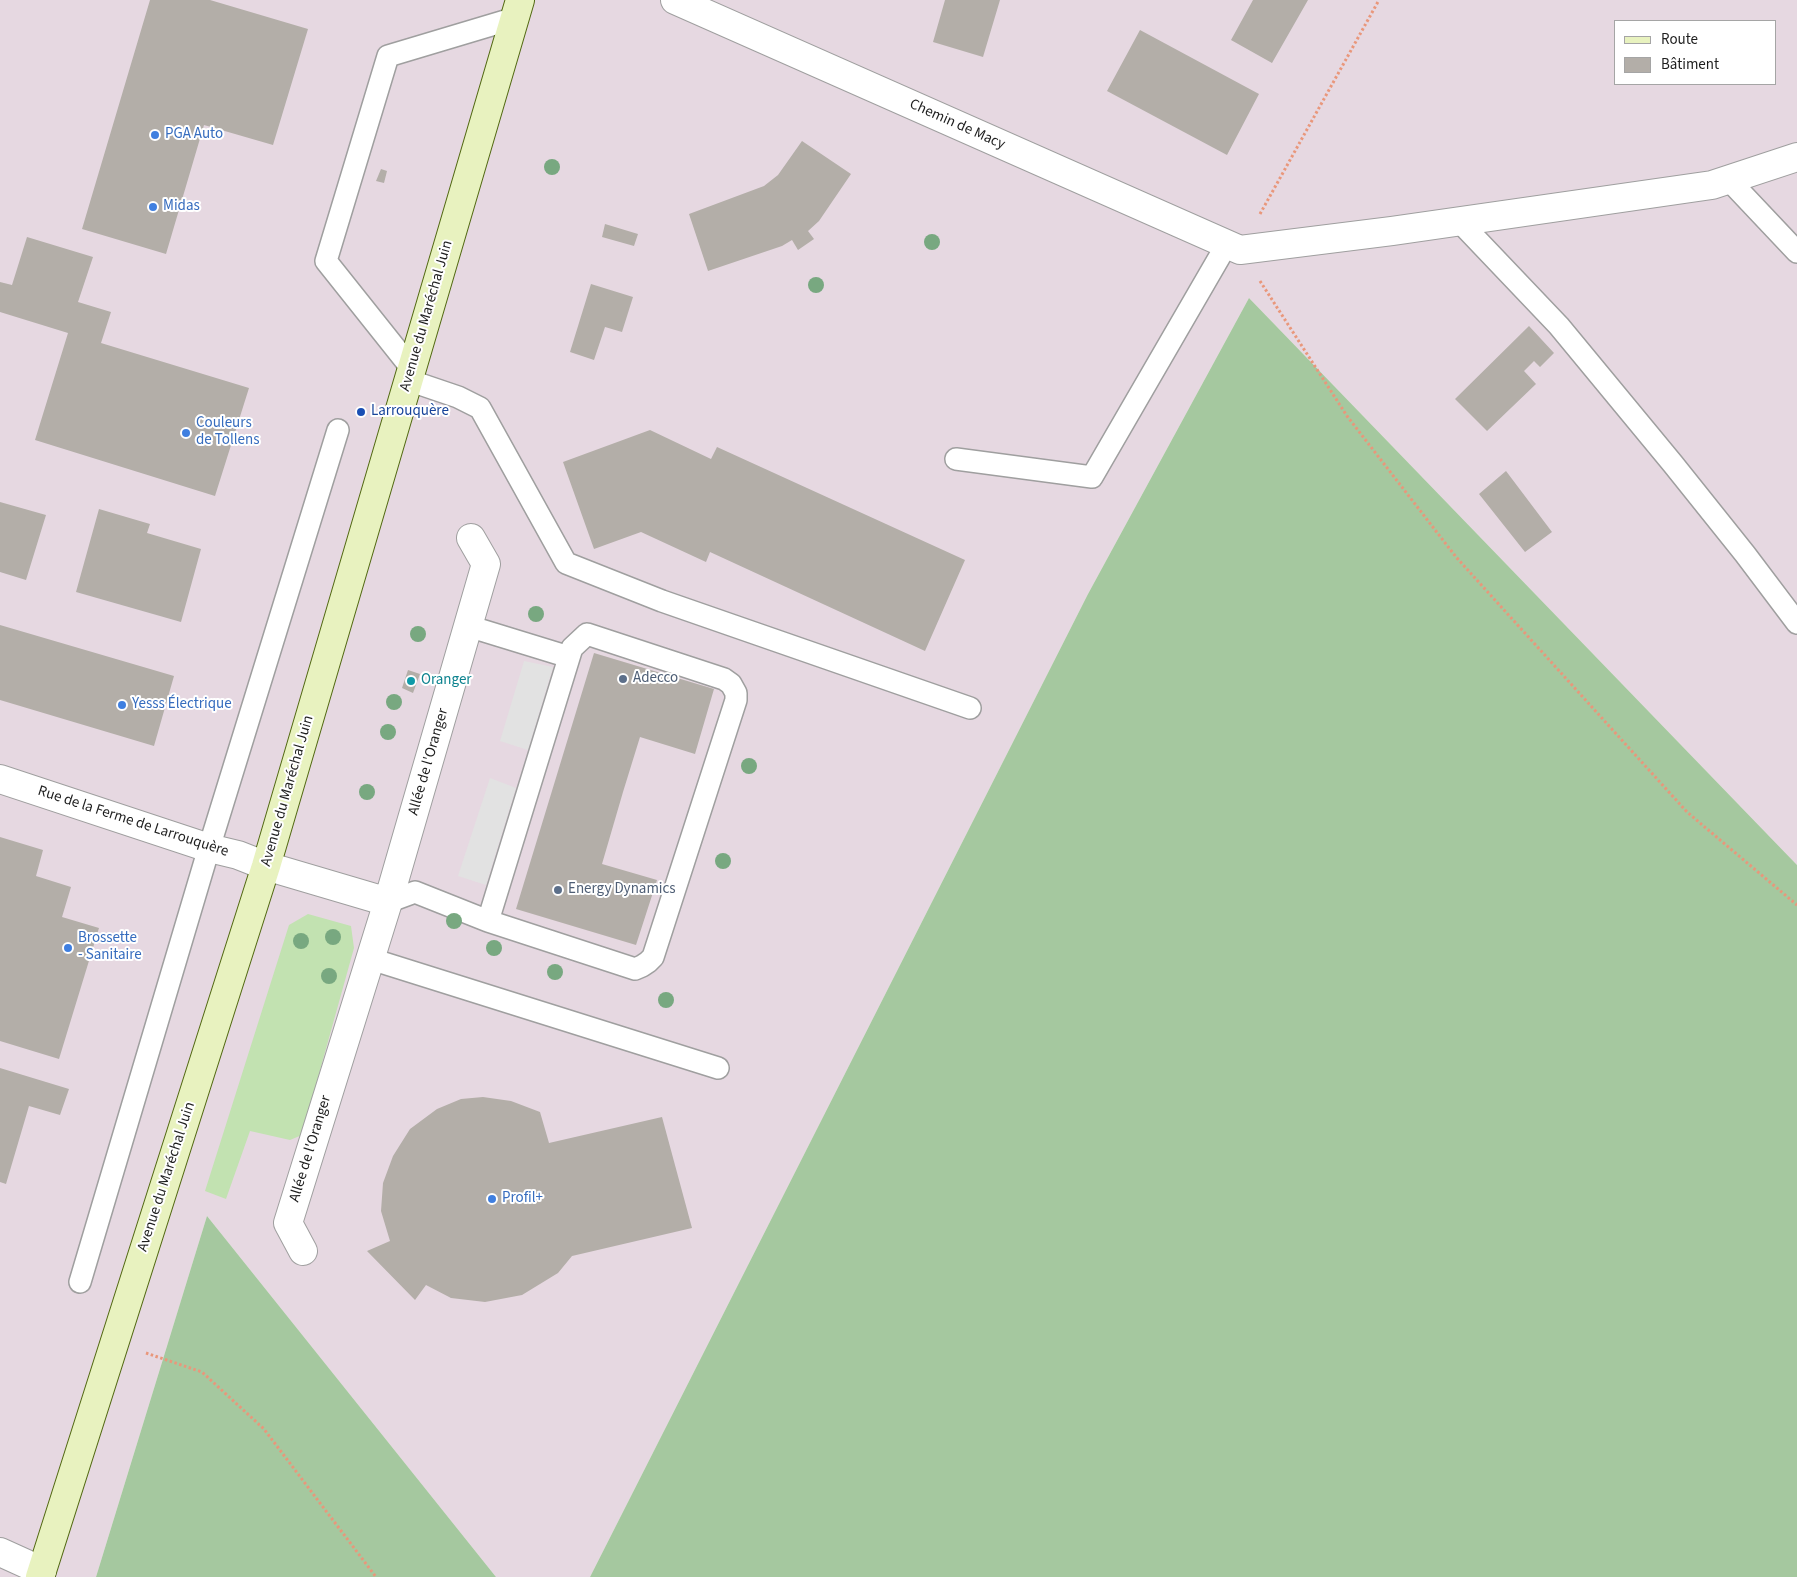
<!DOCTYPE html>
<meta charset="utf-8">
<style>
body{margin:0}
#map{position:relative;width:1797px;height:1577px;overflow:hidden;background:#eeece5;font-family:"Source Sans 3",sans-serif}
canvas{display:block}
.legend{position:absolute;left:1614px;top:20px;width:162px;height:65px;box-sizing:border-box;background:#fff;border:1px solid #a5a5a5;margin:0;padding:6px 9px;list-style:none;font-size:15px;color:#1e1e1e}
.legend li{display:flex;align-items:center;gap:10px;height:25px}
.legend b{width:25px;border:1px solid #a5a5a5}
</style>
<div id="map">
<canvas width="1797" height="1577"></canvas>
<ul class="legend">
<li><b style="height:6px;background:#e8f2bf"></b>Route</li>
<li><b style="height:14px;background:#b3aea8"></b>Bâtiment</li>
</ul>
</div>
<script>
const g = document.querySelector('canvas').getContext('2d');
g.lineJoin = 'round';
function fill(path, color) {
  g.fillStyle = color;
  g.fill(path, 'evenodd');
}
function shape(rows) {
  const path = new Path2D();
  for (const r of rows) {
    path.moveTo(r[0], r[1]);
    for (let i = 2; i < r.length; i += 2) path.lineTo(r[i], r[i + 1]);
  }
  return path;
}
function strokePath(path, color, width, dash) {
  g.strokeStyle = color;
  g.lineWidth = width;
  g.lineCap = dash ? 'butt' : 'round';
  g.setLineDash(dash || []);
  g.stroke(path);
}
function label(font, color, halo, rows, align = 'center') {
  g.font = font + ' "Source Sans 3",sans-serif';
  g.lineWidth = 4;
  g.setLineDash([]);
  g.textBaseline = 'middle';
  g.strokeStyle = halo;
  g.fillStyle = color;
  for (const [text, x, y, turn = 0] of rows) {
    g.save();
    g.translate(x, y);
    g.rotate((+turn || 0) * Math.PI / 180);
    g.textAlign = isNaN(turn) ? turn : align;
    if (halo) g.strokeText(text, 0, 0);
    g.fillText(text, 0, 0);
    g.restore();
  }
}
const industrial = shape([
 [0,0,1797,0,1797,865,1249,298,1088,594,590,1577,496,1577,207,1216,96,1577,0,1577],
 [1616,21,1776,21,1776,84,1616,84]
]);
const grass = shape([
 [308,914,351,926,354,948,302,1135,290,1140,250,1131,226,1199,205,1191,289,925]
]);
const forest = shape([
 [1249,298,1797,865,1797,1577,590,1577,1088,594],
 [207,1216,496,1577,96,1577]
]);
const parking = shape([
 [524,661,553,667,528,750,500,741],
 [490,778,516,788,486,885,458,876]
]);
const building = shape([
 [150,0,210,0,308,29,273,145,204,125,166,254,82,229],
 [945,0,1000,0,983,57,933,42],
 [1253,0,1308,0,1272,63,1231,40],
 [1140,30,1259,94,1227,155,1107,91],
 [802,141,851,174,819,221,808,231,814,239,798,250,792,240,782,246,708,271,689,214,764,186,778,175],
 [381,169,387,171,384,183,376,181],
 [605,224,638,234,634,246,602,237],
 [27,237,93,257,78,302,111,312,101,343,249,388,215,496,35,440,68,333,0,312,0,282,12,285],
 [591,284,633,297,622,332,605,327,594,360,570,352],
 [1529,326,1554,353,1540,367,1534,361,1524,371,1536,384,1487,431,1455,399],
 [650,430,711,459,717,447,965,560,925,651,710,552,706,562,641,532,594,549,563,462],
 [1506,471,1552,532,1525,552,1479,494],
 [0,502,46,515,26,580,0,572],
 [99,509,150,524,147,533,201,549,181,622,76,592],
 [0,625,174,676,154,746,0,700],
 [594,653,714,689,695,754,640,737,623,792,602,864,657,880,636,945,516,909],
 [408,670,420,674,413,693,402,688],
 [0,837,43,850,36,876,71,887,62,917,99,928,59,1059,0,1041],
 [0,1068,69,1089,60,1115,29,1106,6,1184,0,1182],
 [483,1097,511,1101,540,1112,549,1143,662,1117,692,1228,572,1256,558,1273,522,1295,485,1302,451,1298,426,1285,415,1300,367,1251,390,1241,381,1211,383,1183,393,1156,410,1129,437,1109,461,1099]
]);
const path = shape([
 [1260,214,1379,0],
 [1260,281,1347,416,1456,557,1687,812,1797,905],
 [146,1353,202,1372,264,1429,376,1577]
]);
const service = shape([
 [1729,180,1797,252],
 [1459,221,1559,326,1673,464,1745,554,1797,623],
 [412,369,326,261,388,56,515,18],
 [408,380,458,397,480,408,566,563,662,601,970,708],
 [956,459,1092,477,1227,244],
 [468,626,569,657],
 [388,902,415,892,488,921,572,648,587,634,724,679,731,684,736,693,736,700,653,957,648,962,642,966,635,969,488,921],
 [371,959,718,1068],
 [80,1282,209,848,338,430]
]);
const minor = shape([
 [675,0,1240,250,1392,231,1712,185,1797,157],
 [0,779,209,848,238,855,266,866,388,902,486,564,471,538],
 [303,1251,288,1223,388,902],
 [0,1552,42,1571]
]);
const secondary = shape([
 [40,1577,266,866,520,0]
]);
const trees = [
 [552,167],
 [932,242],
 [816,285],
 [536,614],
 [418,634],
 [394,702],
 [388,732],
 [749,766],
 [367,792],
 [723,861],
 [454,921],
 [333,937],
 [301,941],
 [494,948],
 [555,972],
 [329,976],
 [666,1000]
];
const markers = [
 [155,135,5,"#3f7fe0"],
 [153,207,5,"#3f7fe0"],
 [361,412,5,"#1a4fb4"],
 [186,433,5,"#3f7fe0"],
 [623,679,5,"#5c6f8a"],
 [411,681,5,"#0f9aa8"],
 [122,705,5,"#3f7fe0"],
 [558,890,5,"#5c6f8a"],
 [68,948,5,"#3f7fe0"],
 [492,1199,5,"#3f7fe0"]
];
const streetNames = [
 ["Chemin de Macy",957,125,24],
 ["Avenue du Maréchal Juin",427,316,-74],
 ["Allée de l'Oranger",429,762,-74],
 ["Avenue du Maréchal Juin",288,791,-74],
 ["Rue de la Ferme de Larrouquère",133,822,18],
 ["Allée de l'Oranger",311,1149,-73],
 ["Avenue du Maréchal Juin",167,1177,-72]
];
const shopNames = [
 ["PGA Auto",165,135],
 ["Midas",163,207],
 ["Couleurs",196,424],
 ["de Tollens",196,441],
 ["Yesss Électrique",132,705],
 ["Brossette",78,939],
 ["- Sanitaire",78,956],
 ["Profil+",502,1199]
];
const transitNames = [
 ["Larrouquère",371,412]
];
const serviceNames = [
 ["Adecco",633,679],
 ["Energy Dynamics",568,890]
];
const cultureNames = [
 ["Oranger",421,681]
];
fill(industrial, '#e6d8e1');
fill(grass, '#c2e2b1');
fill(forest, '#a5c89f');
fill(parking, '#e2e2e2');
fill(building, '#b3aea8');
strokePath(service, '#9f9f9f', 24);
strokePath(minor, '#9f9f9f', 30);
strokePath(secondary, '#526912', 30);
strokePath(path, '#e9977b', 3, [2.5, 2.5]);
strokePath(service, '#fff', 21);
strokePath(minor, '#fff', 28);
strokePath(secondary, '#e8f2bf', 28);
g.fillStyle = '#78a880';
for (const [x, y] of trees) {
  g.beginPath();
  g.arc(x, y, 8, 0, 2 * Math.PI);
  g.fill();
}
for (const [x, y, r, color] of markers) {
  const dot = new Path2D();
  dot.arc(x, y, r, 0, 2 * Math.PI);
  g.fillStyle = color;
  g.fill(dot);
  strokePath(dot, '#fff', 2);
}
label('15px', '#1e1e1e', '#fff', streetNames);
label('15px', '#366cbe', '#fff', shopNames, 'left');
label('15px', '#164399', '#fff', transitNames, 'left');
label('15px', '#4e5e75', '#fff', serviceNames, 'left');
label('15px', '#0d838f', '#fff', cultureNames, 'left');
</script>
